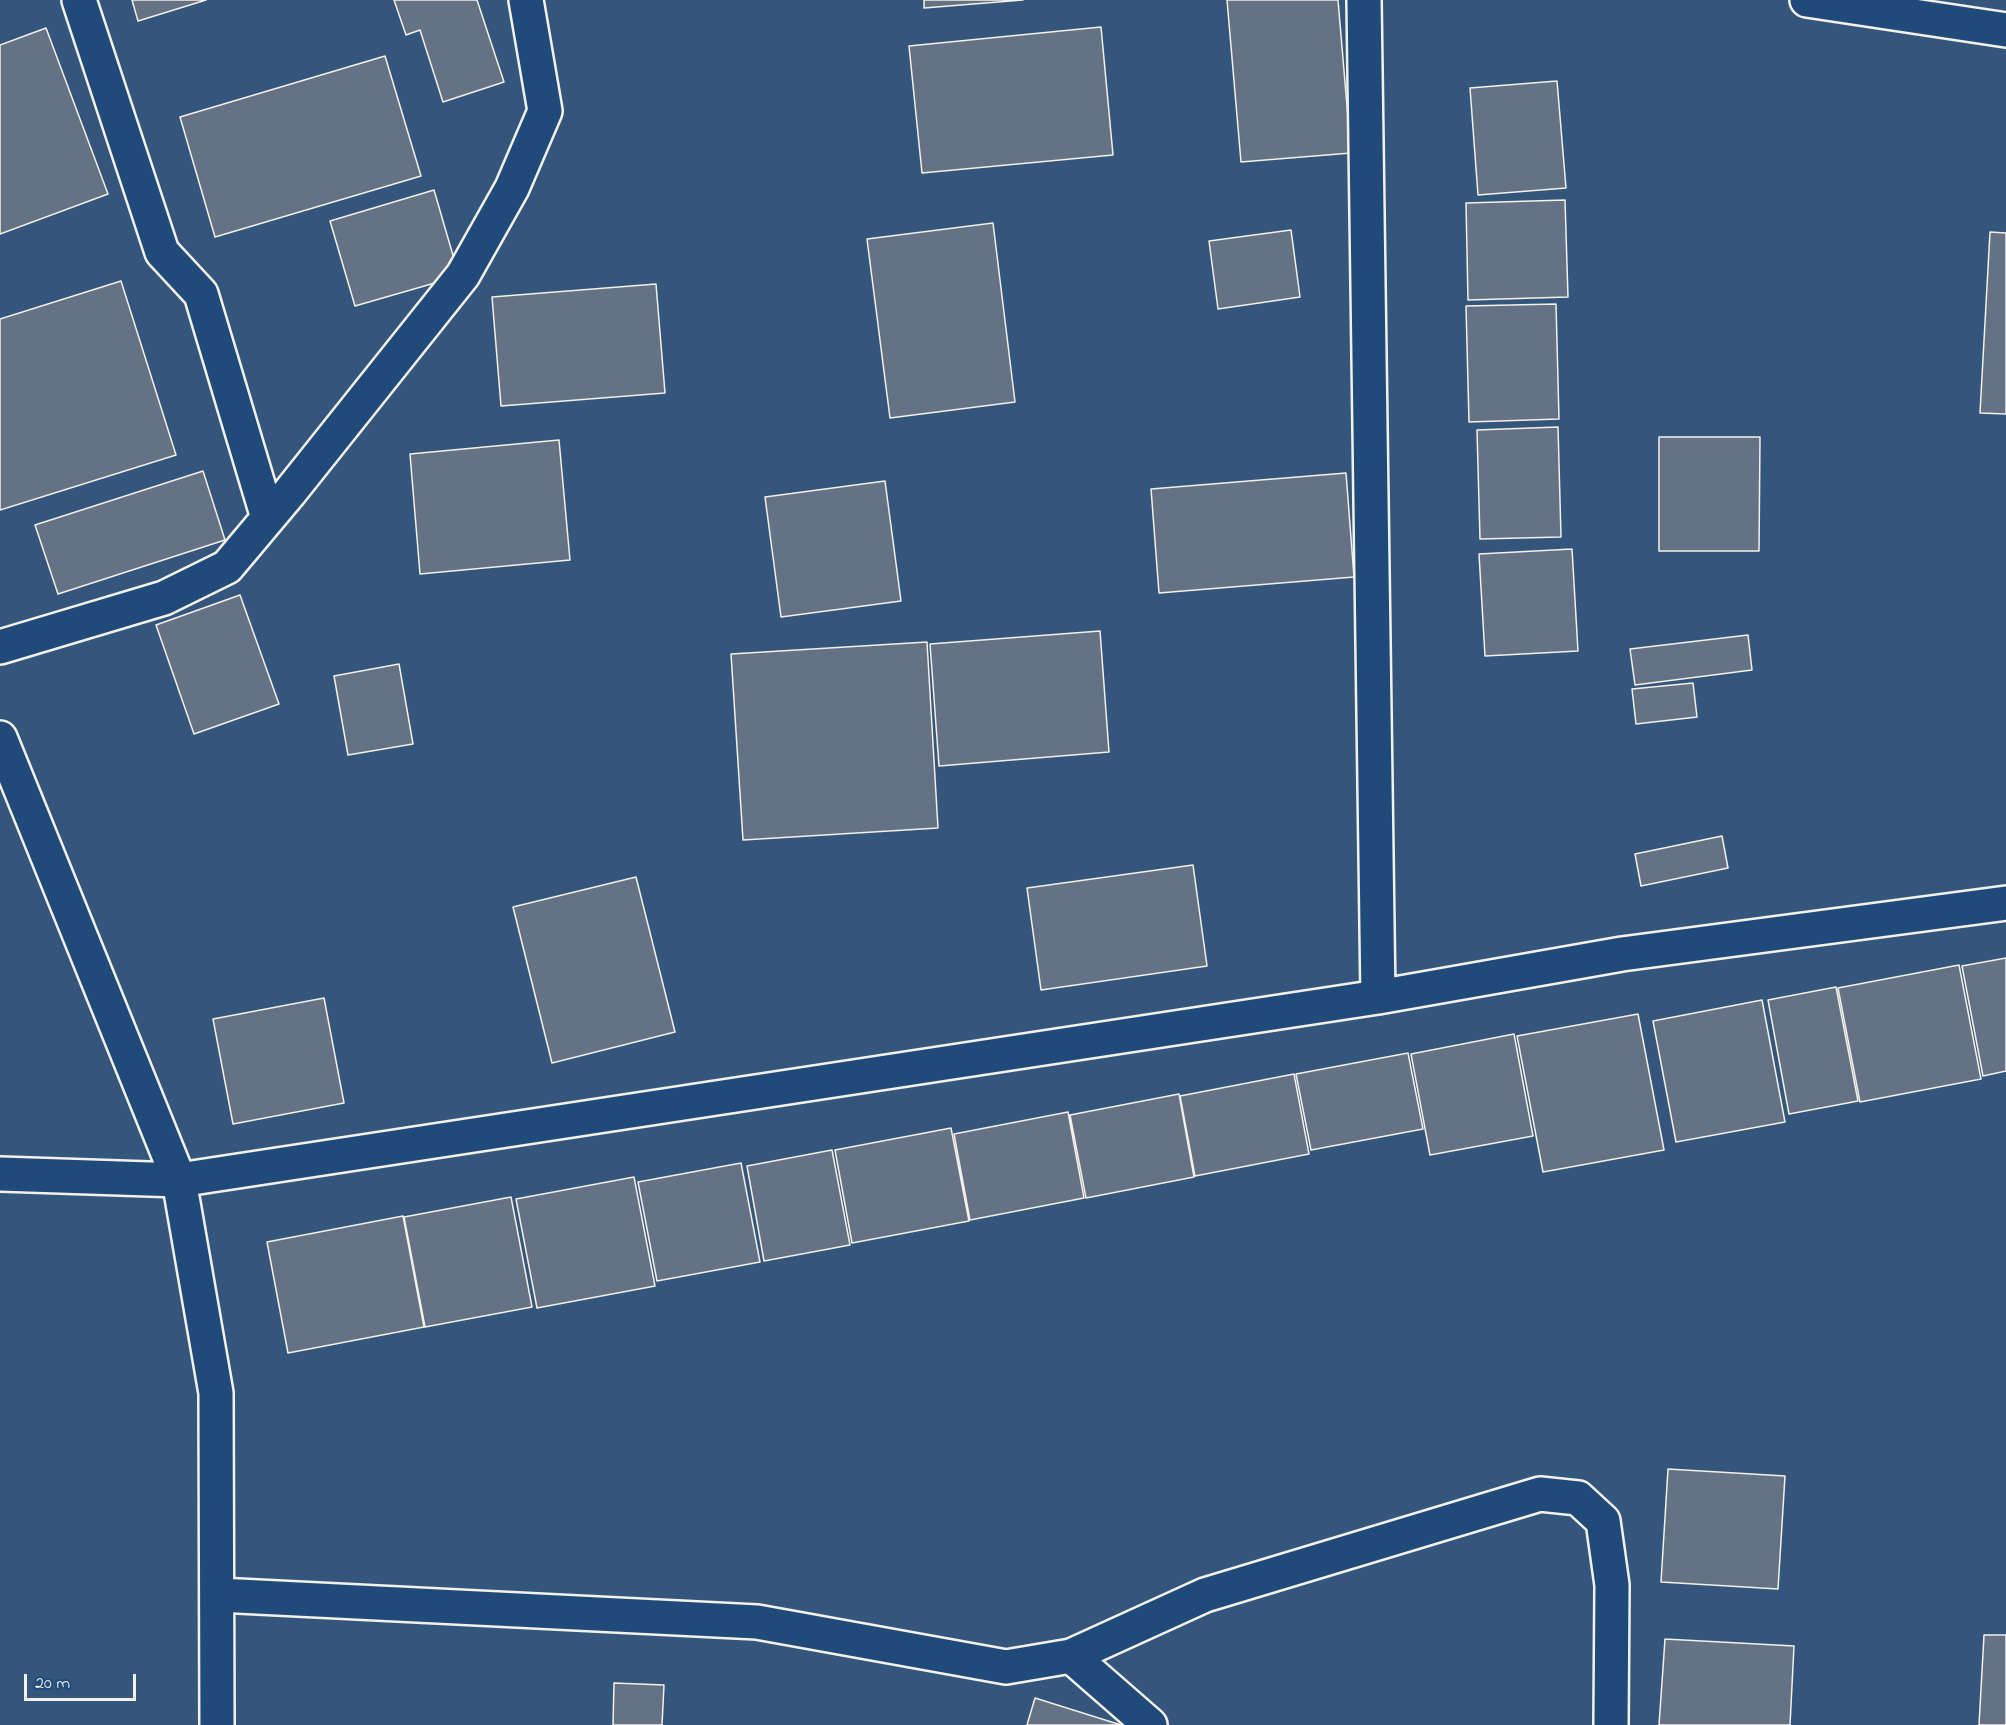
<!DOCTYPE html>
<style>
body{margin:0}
#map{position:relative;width:2006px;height:1725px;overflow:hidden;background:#34567d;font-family:"Indie Flower",sans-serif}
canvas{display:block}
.scale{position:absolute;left:24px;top:1674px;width:112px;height:27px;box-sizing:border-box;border:3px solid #f4f1e8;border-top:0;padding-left:8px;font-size:18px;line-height:21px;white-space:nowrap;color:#f4f1e8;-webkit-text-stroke:4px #1f4a7a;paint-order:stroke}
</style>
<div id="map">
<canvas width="2006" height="1725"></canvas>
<div class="scale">20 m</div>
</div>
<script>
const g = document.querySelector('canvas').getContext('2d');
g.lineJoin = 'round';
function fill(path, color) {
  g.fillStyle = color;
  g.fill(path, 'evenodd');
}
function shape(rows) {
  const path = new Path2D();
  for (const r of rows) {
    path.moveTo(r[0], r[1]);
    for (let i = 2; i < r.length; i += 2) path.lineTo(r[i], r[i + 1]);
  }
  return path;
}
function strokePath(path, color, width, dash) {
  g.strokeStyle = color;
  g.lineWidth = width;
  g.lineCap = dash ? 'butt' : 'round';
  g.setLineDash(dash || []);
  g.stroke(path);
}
const building = shape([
 [132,0,206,0,138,21,132,0],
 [394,0,477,0,504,82,443,102,420,30,406,35,394,0],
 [924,0,1023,0,924,8,924,0],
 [1227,0,1338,0,1351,153,1241,162,1227,0],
 [1101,27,1113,155,922,173,909,46,1101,27],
 [46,28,108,194,0,234,0,45,46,28],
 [385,56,421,176,215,237,180,117,385,56],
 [1557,81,1566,188,1478,195,1470,88,1557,81],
 [434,190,459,276,355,306,330,221,434,190],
 [1565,200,1568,297,1468,300,1466,203,1565,200],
 [993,223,1015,402,890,418,867,239,993,223],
 [1291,230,1300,297,1218,309,1209,241,1291,230],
 [1990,232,2006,233,2006,414,1980,413,1990,232],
 [121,281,176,455,0,510,0,319,121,281],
 [656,284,665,393,501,406,492,297,656,284],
 [1556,304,1559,419,1469,422,1466,306,1556,304],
 [1558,427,1561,537,1480,539,1477,430,1558,427],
 [1659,437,1760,437,1759,551,1659,551,1659,437],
 [559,440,570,560,420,574,410,454,559,440],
 [203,471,225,540,58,594,35,525,203,471],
 [1346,473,1354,577,1159,593,1151,489,1346,473],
 [885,481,901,601,781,617,765,497,885,481],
 [1572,549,1578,651,1485,656,1479,554,1572,549],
 [240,595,279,704,194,734,156,625,240,595],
 [1100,631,1109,752,939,766,930,644,1100,631],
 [1748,635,1752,670,1635,685,1630,649,1748,635],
 [927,642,938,828,743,840,731,654,927,642],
 [399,664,413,744,348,755,334,676,399,664],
 [1693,683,1697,717,1636,724,1632,689,1693,683],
 [1722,836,1728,868,1641,886,1635,854,1722,836],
 [1193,865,1207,966,1041,990,1027,888,1193,865],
 [636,877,675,1032,552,1063,513,907,636,877],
 [2006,958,2006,1071,1983,1076,1962,966,2006,958],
 [1959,965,1981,1079,1860,1102,1838,988,1959,965],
 [1836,987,1858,1101,1789,1114,1768,1000,1836,987],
 [324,998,344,1103,233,1124,213,1019,324,998],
 [1762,1000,1785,1122,1676,1142,1653,1021,1762,1000],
 [1638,1014,1664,1150,1543,1172,1517,1036,1638,1014],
 [1514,1034,1533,1136,1430,1155,1411,1054,1514,1034],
 [1408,1053,1423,1129,1311,1150,1296,1074,1408,1053],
 [1294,1074,1309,1154,1195,1176,1180,1096,1294,1074],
 [1179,1094,1194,1177,1086,1198,1070,1115,1179,1094],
 [1068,1112,1084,1198,970,1220,954,1134,1068,1112],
 [951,1128,969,1221,852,1243,835,1150,951,1128],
 [832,1150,850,1245,764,1261,747,1166,832,1150],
 [741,1163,760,1262,657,1281,638,1182,741,1163],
 [634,1177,655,1286,537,1308,516,1199,634,1177],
 [511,1197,532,1307,425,1327,404,1217,511,1197],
 [403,1216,424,1327,288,1353,267,1242,403,1216],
 [1668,1469,1785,1476,1778,1589,1661,1582,1668,1469],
 [1984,1635,2006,1635,2006,1725,1979,1725,1984,1635],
 [1665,1639,1794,1646,1790,1725,1659,1725,1665,1639],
 [614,1683,664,1685,662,1725,613,1725,614,1683],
 [1035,1698,1121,1725,1027,1725,1035,1698]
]);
const minor = shape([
 [79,0,162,252,201,294,268,518],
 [1364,0,1378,997],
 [1807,0,2006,30],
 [0,647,164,598,227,567,290,492,463,275,512,188,545,111,526,0],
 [0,1174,179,1180,1378,997,1622,954,2006,903],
 [218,1595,757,1622,1006,1667,1071,1656,1205,1595,1540,1494,1578,1498,1603,1521,1612,1585,1611,1725],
 [1071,1656,1150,1725]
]);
const tertiary = shape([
 [0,738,179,1180,216,1393,217,1725]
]);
fill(building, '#657184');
strokePath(building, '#f4f1e8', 1.5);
strokePath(minor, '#f4f1e8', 38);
strokePath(tertiary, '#f4f1e8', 38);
strokePath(minor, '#1f4a7a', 33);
strokePath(tertiary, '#1f4a7a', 33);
</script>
